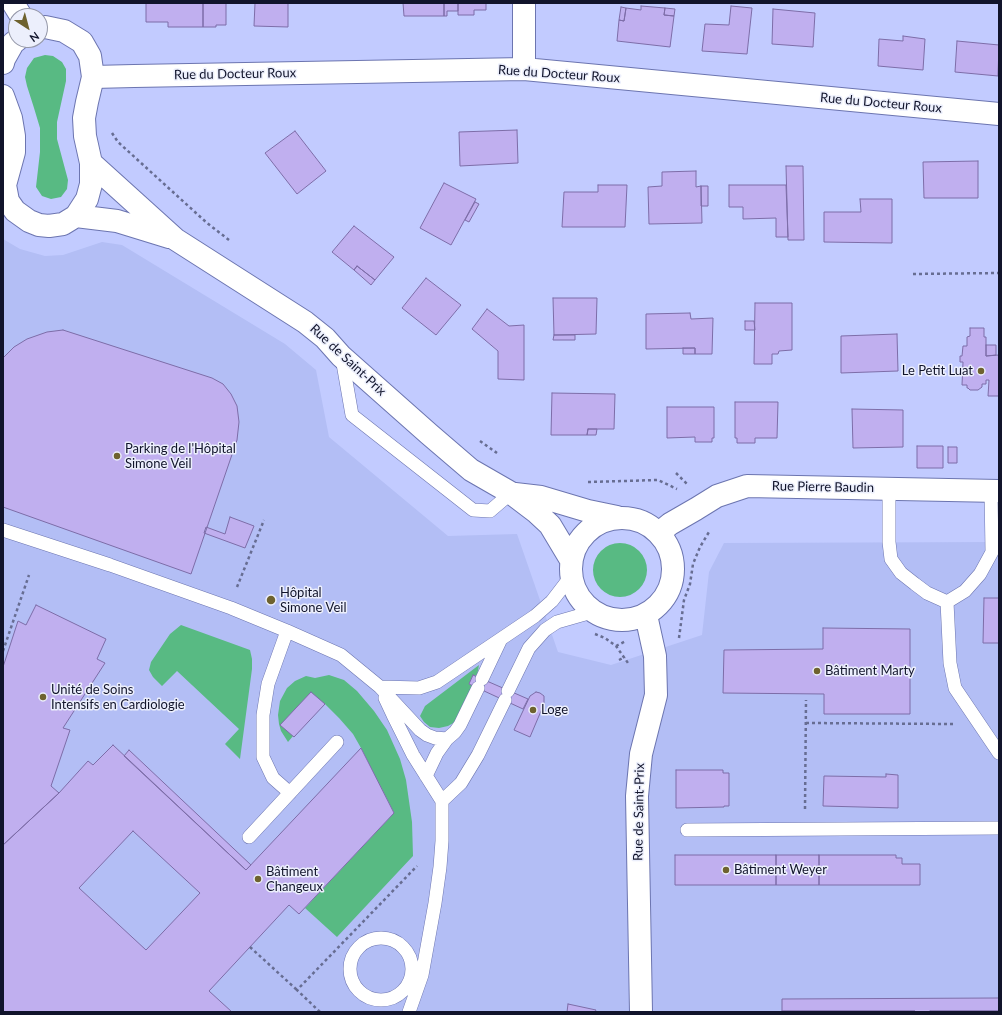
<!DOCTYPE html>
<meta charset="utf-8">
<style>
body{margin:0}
#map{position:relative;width:1002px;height:1015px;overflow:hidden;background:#c2cbff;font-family:Lato,sans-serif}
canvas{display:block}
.frame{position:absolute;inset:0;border:4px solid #11142b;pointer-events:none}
.north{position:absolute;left:8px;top:8px;width:40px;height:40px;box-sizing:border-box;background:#eceffc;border:1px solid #9497a8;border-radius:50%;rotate:144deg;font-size:11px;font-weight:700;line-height:16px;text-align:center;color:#11142b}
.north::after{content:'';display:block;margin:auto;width:14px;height:18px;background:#6e622f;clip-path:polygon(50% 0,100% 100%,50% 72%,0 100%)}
</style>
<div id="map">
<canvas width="1002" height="1015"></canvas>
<div class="frame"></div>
<div class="north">N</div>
</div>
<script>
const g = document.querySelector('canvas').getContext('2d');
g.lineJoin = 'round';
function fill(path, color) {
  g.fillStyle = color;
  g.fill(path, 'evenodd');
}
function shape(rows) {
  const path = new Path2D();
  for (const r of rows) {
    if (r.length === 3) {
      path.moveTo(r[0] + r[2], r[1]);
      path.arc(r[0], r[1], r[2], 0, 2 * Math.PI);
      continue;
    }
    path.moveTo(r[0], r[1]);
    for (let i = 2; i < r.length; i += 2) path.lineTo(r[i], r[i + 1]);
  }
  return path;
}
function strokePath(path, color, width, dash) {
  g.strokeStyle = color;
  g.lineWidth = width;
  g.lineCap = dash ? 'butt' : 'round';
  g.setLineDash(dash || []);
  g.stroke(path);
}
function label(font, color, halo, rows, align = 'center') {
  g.font = font + ' Lato,sans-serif';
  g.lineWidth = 3;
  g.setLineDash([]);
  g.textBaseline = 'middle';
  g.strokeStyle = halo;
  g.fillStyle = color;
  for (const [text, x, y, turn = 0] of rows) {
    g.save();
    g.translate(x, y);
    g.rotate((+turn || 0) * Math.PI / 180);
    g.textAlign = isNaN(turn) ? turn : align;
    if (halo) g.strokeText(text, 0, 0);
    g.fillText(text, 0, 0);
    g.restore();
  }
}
const built = shape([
 [3,239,20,249,45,256,63,255,102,242,122,245,285,344,316,370,329,437,448,536,517,534,558,652,611,665,702,635,709,572,724,543,999,542,999,1012,3,1012]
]);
const green = shape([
 [45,55,53,56,62,62,66,69,66,81,57,122,57,139,68,180,67,189,61,197,51,199,42,196,36,187,40,152,40,128,34,108,27,86,25,77,27,68,34,58],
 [620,570,27],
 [181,625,250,650,252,659,252,669,240,759,225,744,239,729,177,671,162,686,153,677,149,670,151,662,170,634],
 [479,665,477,676,473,675,469,684,473,686,455,722,448,726,439,728,430,727,424,722,420,716,425,706],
 [329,675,344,680,357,691,374,711,387,730,400,759,406,780,412,822,413,856,337,937,305,908,394,813,361,748,353,734,339,718,325,704,281,725,293,736,288,742,281,731,279,724,278,715,280,701,287,688,295,681,306,676,315,678]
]);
const building = shape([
 [146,3,203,3,203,27,168,27,168,22,146,22,146,3],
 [203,3,226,3,226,25,216,25,216,27,203,27,203,3],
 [255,3,288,3,288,27,254,26,255,3],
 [403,3,444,3,444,16,404,16,403,3],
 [444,3,458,3,458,11,447,11,447,16,444,16,444,3],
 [458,3,486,3,486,10,474,10,474,15,458,15,458,3],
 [641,6,665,8,664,15,674,16,670,47,617,41,619,20,624,21,626,8,641,10,641,6],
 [731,6,752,8,747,54,702,51,705,24,729,25,731,6],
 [621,7,626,8,624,21,619,20,621,7],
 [665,8,675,9,674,16,664,15,665,8],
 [773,9,815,13,813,47,772,44,773,9],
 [903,36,925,39,923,70,878,66,879,39,903,41,903,36],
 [957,41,999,45,998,76,955,72,957,41],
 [517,130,518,163,460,166,459,132,517,130],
 [295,131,326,171,297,194,265,153,295,131],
 [978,161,978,198,924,198,923,162,978,161],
 [786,166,803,166,804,240,788,240,786,166],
 [696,171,696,187,701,186,702,223,649,224,648,187,662,186,662,172,696,171],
 [444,183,476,199,451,245,420,228,444,183],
 [598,185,627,185,625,227,562,227,564,192,598,192,598,185],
 [729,185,786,185,788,237,776,237,776,218,743,219,743,207,729,207,729,185],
 [701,186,708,186,708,206,701,206,701,186],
 [860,199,892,199,892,243,824,242,824,212,861,212,860,199],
 [475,202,479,204,469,222,465,220,475,202],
 [354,226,394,257,375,280,357,266,354,270,332,252,354,226],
 [357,266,375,280,371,285,354,270,357,266],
 [426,278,461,305,436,335,402,308,426,278],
 [553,298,597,298,596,334,554,335,553,298],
 [755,303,792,303,792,350,779,351,778,354,772,354,772,364,754,364,755,303],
 [487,309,509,326,524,325,524,380,498,379,498,351,472,329,487,309],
 [690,313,691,319,713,318,712,354,695,354,695,348,646,349,646,314,690,313],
 [745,321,754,321,755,330,745,330,745,321],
 [970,328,984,328,984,337,986,337,986,356,999,355,999,396,988,396,989,380,986,380,986,384,982,384,982,387,978,390,970,390,968,388,967,388,967,385,962,385,963,362,960,362,960,356,962,356,963,346,967,346,967,337,970,336,970,328],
 [63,330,212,378,223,384,231,394,237,406,239,422,237,440,191,574,3,507,3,358,14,347,27,339,47,332,63,330],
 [897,334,898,371,841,373,841,336,897,334],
 [554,335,575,335,575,340,553,340,554,335],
 [986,345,996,345,996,355,986,356,986,345],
 [683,348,695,348,695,354,683,354,683,348],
 [552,393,615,394,614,429,588,429,587,435,551,435,552,393],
 [735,402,778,402,777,438,755,438,755,443,737,443,737,438,735,438,735,402],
 [667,407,714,407,714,438,712,438,712,442,695,442,695,437,667,438,667,407],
 [852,409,903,410,903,447,853,448,852,409],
 [588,429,597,429,596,435,587,435,588,429],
 [917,446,943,446,943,468,917,468,917,446],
 [948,447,957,447,957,463,948,463,948,447],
 [230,517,254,526,245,548,204,533,206,527,225,534,230,517],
 [984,598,999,598,999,643,983,643,984,598],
 [36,605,106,639,97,659,105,663,63,728,70,730,51,786,59,793,3,845,3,667,18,621,26,625,36,605],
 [823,628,910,629,910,714,824,714,824,694,723,693,724,650,823,649,823,628],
 [473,675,528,699,523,709,469,684,473,675],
 [311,692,325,704,294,737,280,725,311,692],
 [536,692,540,693,544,696,544,704,530,737,514,730,530,696,536,692],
 [113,745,246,870,361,748,394,813,299,914,289,905,209,991,232,1012,3,1012,3,845,59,793,88,761,93,765,113,745],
 [133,831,200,893,146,950,79,888,133,831],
 [129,750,251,865,246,870,124,756,129,750],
 [676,770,723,770,723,773,729,773,729,806,724,806,724,807,676,808,676,770],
 [886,774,898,775,898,808,823,806,824,776,886,777,886,774],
 [675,855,776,855,776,885,675,885,675,855],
 [776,855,819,855,819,885,776,885,776,855],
 [819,855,896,855,896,858,902,858,902,864,920,864,920,885,819,885,819,855],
 [999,998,999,1011,930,1011,930,1012,915,1012,915,1011,782,1011,782,999,999,998],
 [568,1004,596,1010,595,1012,567,1012,568,1004],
 [782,1011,915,1011,915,1012,782,1012,782,1011],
 [930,1011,999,1011,999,1012,930,1012,930,1011]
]);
const path = shape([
 [112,133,118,142,207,223,229,240],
 [913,274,999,273],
 [480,441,497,453],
 [676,473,687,484],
 [588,482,658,480,677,489],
 [237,587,264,520],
 [595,634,605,638,616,646,628,663],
 [679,638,684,600,690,584,693,564,700,547,709,532],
 [616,646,626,641],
 [3,651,29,575],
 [619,660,625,657],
 [806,723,953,724],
 [805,809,806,700],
 [250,947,297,990],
 [320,1012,297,990,417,866]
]);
const service = shape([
 [342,358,352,415,473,510,490,511,511,493],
 [889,489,889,542,891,559,901,573,915,584,927,593,947,602],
 [3,530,110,565,231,608,287,631,341,655,380,687,420,730,427,735,435,738,447,739],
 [947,602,950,663,955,688,999,753],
 [947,602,965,591,980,574,992,552,991,491],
 [287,631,268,684,263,715,263,757,273,778,290,793],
 [482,679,501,639],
 [380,687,419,688,437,682,535,616,552,601,572,575],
 [508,691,529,648,545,630,557,622,592,612],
 [385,698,393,715,413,755,442,801,461,783,478,755,505,700],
 [426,776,437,753,447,739,455,732,460,725,478,688],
 [687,830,999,828],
 [249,837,337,742],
 [381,969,31],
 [409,1012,422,975,435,903,440,867,442,841,442,801]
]);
const minor = shape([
 [524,69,524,3],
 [93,77,134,76,524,69,999,114],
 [659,533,670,524,696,509,717,496,747,486,999,491]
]);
const tertiary = shape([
 [13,3,21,16],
 [3,63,4,59,13,43,17,40],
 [3,96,11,118,14,136,14,152,5,185,8,201,15,211,29,221,39,225,49,226,63,224,76,216,87,199,91,184,91,163,85,136,84,118,87,102,93,77,90,56,82,42,64,31,45,27,40,28],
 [91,163,175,239,305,322,325,338,341,356,429,434,471,470,511,493,536,512,550,525,571,560],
 [76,216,117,221,169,237],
 [515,494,541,497,588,511,617,517],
 [622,569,51],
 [641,1012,637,796,641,754,656,695,655,656,646,615]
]);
const markers = [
 [981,371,4,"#6e622f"],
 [117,456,4,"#6e622f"],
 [271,600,5,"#6e622f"],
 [817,671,4,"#6e622f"],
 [43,697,4,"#6e622f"],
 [533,710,4,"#6e622f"],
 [726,870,4,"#6e622f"],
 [258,879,4,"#6e622f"]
];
const streetNames = [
 ["Rue du Docteur Roux",235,74,-1],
 ["Rue du Docteur Roux",559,74,4],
 ["Rue du Docteur Roux",881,103,5],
 ["Rue de Saint-Prix",348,360,43],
 ["Rue Pierre Baudin",823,487,1],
 ["Rue de Saint-Prix",639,812,-89]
];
const poiNames = [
 ["Le Petit Luat",973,371,"right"],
 ["Parking de l'Hôpital",125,449],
 ["Simone Veil",125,464],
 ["Hôpital",280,593],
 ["Simone Veil",280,608],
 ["Bâtiment Marty",825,671],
 ["Unité de Soins",51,690],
 ["Intensifs en Cardiologie",51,705],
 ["Loge",541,710],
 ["Bâtiment Weyer",734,870],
 ["Bâtiment",266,872],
 ["Changeux",266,887]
];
fill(built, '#b3bef5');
fill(green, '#58ba83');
fill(building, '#c0afef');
strokePath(building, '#7d6da8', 1);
strokePath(service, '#6c75b0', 14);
strokePath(minor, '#6c75b0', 24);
strokePath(tertiary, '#6c75b0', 24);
strokePath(path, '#676d92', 2.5, [3, 3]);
strokePath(service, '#fff', 13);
strokePath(minor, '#fff', 22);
strokePath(tertiary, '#fff', 22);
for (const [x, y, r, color] of markers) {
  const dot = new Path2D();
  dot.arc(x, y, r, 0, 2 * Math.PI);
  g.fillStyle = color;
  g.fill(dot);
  strokePath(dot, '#eceffc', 1.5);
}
label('13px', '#11142b', '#eceffc', streetNames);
label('13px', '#11142b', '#eceffc', poiNames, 'left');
</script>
